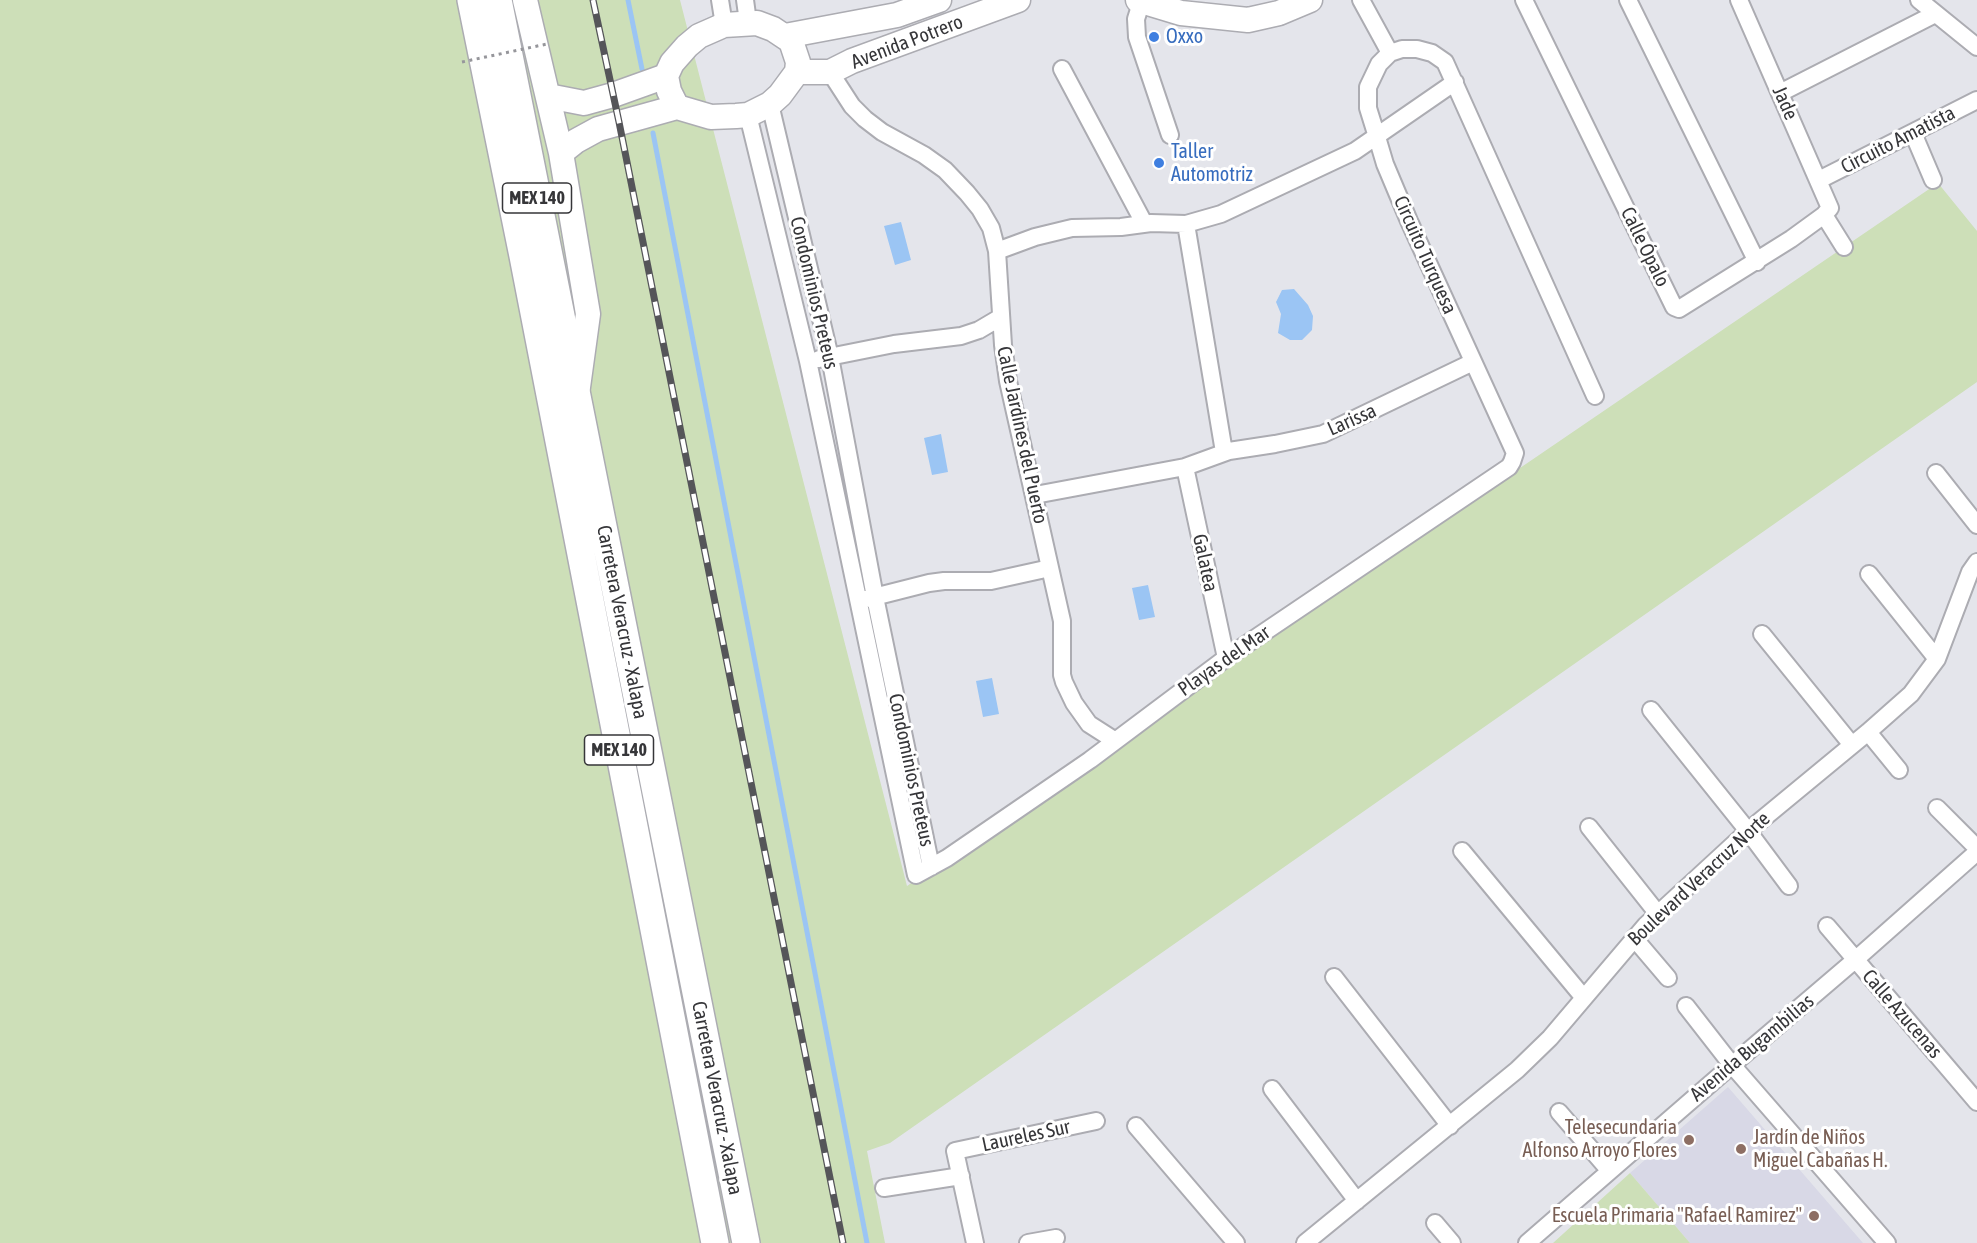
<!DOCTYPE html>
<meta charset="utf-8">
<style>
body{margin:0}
canvas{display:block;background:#e4e5eb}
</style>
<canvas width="1977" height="1243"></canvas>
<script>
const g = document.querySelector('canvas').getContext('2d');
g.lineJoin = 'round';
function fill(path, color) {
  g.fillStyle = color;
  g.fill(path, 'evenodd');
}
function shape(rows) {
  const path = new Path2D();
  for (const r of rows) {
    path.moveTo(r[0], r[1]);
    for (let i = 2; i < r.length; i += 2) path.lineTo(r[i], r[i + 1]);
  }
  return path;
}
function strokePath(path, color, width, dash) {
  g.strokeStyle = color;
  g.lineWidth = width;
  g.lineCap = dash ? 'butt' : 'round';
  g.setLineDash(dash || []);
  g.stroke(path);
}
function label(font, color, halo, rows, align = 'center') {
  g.font = font + ' "Asap Condensed",sans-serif';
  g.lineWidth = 6;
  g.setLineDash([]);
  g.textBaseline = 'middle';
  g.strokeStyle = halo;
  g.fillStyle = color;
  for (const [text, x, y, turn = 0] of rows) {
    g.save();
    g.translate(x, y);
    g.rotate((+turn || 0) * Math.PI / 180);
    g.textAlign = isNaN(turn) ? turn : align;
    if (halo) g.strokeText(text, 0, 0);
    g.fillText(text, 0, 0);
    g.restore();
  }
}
const built = shape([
 [1728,1087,1863,1243,1690,1243,1630,1173]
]);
const green = shape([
 [0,0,680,0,907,886,1938,183,1977,231,1977,382,890,1143,867,1151,885,1243,0,1243],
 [1630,1173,1690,1243,1553,1243]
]);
const water = shape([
 [901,222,911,260,895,265,884,226],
 [1294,289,1308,305,1313,316,1312,330,1302,340,1290,340,1278,333,1281,314,1276,302,1282,290],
 [941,434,948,472,932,475,924,438],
 [1148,585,1155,617,1139,620,1132,588],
 [992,678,999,714,983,717,976,681]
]);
const stream = shape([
 [628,0,642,69],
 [653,133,867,1243]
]);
const street = shape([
 [720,0,724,25],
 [745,0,748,22],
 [1142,0,1136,19,1137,37,1170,135],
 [1361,0,1390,53],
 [1524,0,1674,307,1679,309,1791,239,1824,215,1830,208,1739,0],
 [1628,0,1757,262],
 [1919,0,1977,47],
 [1062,69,1144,223],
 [830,72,852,106,865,119,882,132,924,155,945,170,967,193,980,209,991,228,997,251,1003,345,1008,381,1062,621,1062,675,1064,682,1074,703,1089,724,1114,740],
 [1780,93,1935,14],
 [770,104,830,357,875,597,931,867],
 [748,115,808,361,916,875,947,858,1090,760,1226,658,1509,467,1512,462,1515,453,1409,221,1385,164,1377,137,1368,108,1368,87,1379,64,1390,53,1402,49,1417,49,1432,53,1445,62,1595,396],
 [1913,133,1933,180],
 [1819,180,1977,100],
 [1824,215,1844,247],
 [1186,224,1224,452],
 [997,251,1035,237,1072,228,1121,227,1151,223,1186,224,1221,214,1355,151,1455,82],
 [819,359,894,344,961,336,979,330,1001,317],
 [1185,467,1226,658],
 [1936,473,1977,525],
 [1035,495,1185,467,1229,451,1275,444,1323,434,1473,362],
 [1869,574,1937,659],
 [866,599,929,583,944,581,991,581,1050,568],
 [1762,634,1852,745],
 [1651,710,1748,831,1789,886],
 [1868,732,1899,770],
 [1937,808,1977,848],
 [1589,827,1658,914],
 [1462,851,1584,998],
 [1827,926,1977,1102],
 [1634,938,1668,978],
 [1334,977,1450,1126],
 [1686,1006,1732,1065,1887,1243],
 [1272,1089,1357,1201],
 [1559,1112,1609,1170],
 [1136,1126,1236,1243],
 [884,1188,961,1176],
 [1435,1223,1452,1243],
 [975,1243,955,1151,1096,1121],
 [1028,1243,1056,1238],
 [1305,1243,1517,1070,1550,1038,1646,925,1748,831,1868,732,1911,694,1937,659,1970,572,1977,562],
 [1527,1243,1732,1065,1855,960,1977,852]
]);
const secondary = shape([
 [525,0,561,153,588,314,578,387],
 [1138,0,1181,13,1248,20,1279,13,1310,0],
 [785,36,897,15,939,0],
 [797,72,830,72,852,61,1018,0],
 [548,96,584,103,613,95,666,76,672,63,687,46,699,36,724,25,757,23,773,29,791,41,798,62,797,72,780,95,770,104,748,115,736,116,711,117,677,107,669,91,666,76],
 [561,153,576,141,598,129,677,107]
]);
const primary = shape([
 [471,0,523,256,715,1243],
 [498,0,746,1243]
]);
const rail = shape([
 [593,0,619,122,843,1243]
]);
const pathBridge = shape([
 [462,62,547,44]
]);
const markers = [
 [1154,37,6,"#3f7fe0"],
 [1159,163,6,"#3f7fe0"],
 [1689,1140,6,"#8d6e63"],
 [1741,1149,6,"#8d6e63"],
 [1814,1216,6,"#8d6e63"]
];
const shields = [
 [537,198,69],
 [619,750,69]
];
const shieldNames = [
 ["MEX 140",537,198],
 ["MEX 140",619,750]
];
const shopNames = [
 ["Oxxo",1166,37],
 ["Taller",1171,152],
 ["Automotriz",1171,175]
];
const streetNames = [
 ["Avenida Potrero",907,42,-21],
 ["Jade",1785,103,66],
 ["Circuito Amatista",1898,140,-27],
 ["Calle Ópalo",1645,247,64],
 ["Circuito Turquesa",1425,255,66],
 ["Condominios Preteus",814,293,77],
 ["Larissa",1352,420,-24],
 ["Calle Jardines del Puerto",1022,435,78],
 ["Galatea",1205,563,78],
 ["Carretera Veracruz - Xalapa",622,622,79],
 ["Playas del Mar",1224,661,-35],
 ["Condominios Preteus",911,770,78],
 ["Boulevard Veracruz Norte",1699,879,-43],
 ["Calle Azucenas",1902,1014,49],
 ["Avenida Bugambilias",1752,1048,-40],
 ["Carretera Veracruz - Xalapa",717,1098,79],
 ["Laureles Sur",1026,1136,-12]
];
const educationNames = [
 ["Telesecundaria",1677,1128],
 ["Alfonso Arroyo Flores",1677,1151],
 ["Jardín de Niños",1753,1138,"left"],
 ["Miguel Cabañas H.",1753,1161,"left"],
 ["Escuela Primaria \"Rafael Ramirez\"",1802,1216]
];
fill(built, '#d8d8e6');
fill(green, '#cddfb8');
fill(water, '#9bc5f4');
strokePath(stream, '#9bc5f4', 5);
strokePath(street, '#acacb2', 20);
strokePath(secondary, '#acacb2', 27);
strokePath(primary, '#acacb2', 30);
strokePath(street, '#fff', 16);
strokePath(secondary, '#fff', 24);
strokePath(primary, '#fff', 27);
strokePath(rail, '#555559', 7);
strokePath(rail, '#fff', 4.5, [14]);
strokePath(pathBridge, '#96969b', 3, [3, 4.5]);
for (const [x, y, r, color] of markers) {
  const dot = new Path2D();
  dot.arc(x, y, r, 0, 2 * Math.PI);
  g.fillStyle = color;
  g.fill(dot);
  strokePath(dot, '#fff', 2);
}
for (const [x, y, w] of shields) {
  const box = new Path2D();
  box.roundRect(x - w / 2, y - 15, w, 30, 4.5);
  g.fillStyle = '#fff';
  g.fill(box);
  strokePath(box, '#363639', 1.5);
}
label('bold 18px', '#363639', null, shieldNames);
label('20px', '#366cbe', '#fff', shopNames, 'left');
label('20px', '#363639', '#fff', streetNames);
label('20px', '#785e54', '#fff', educationNames, 'right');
</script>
